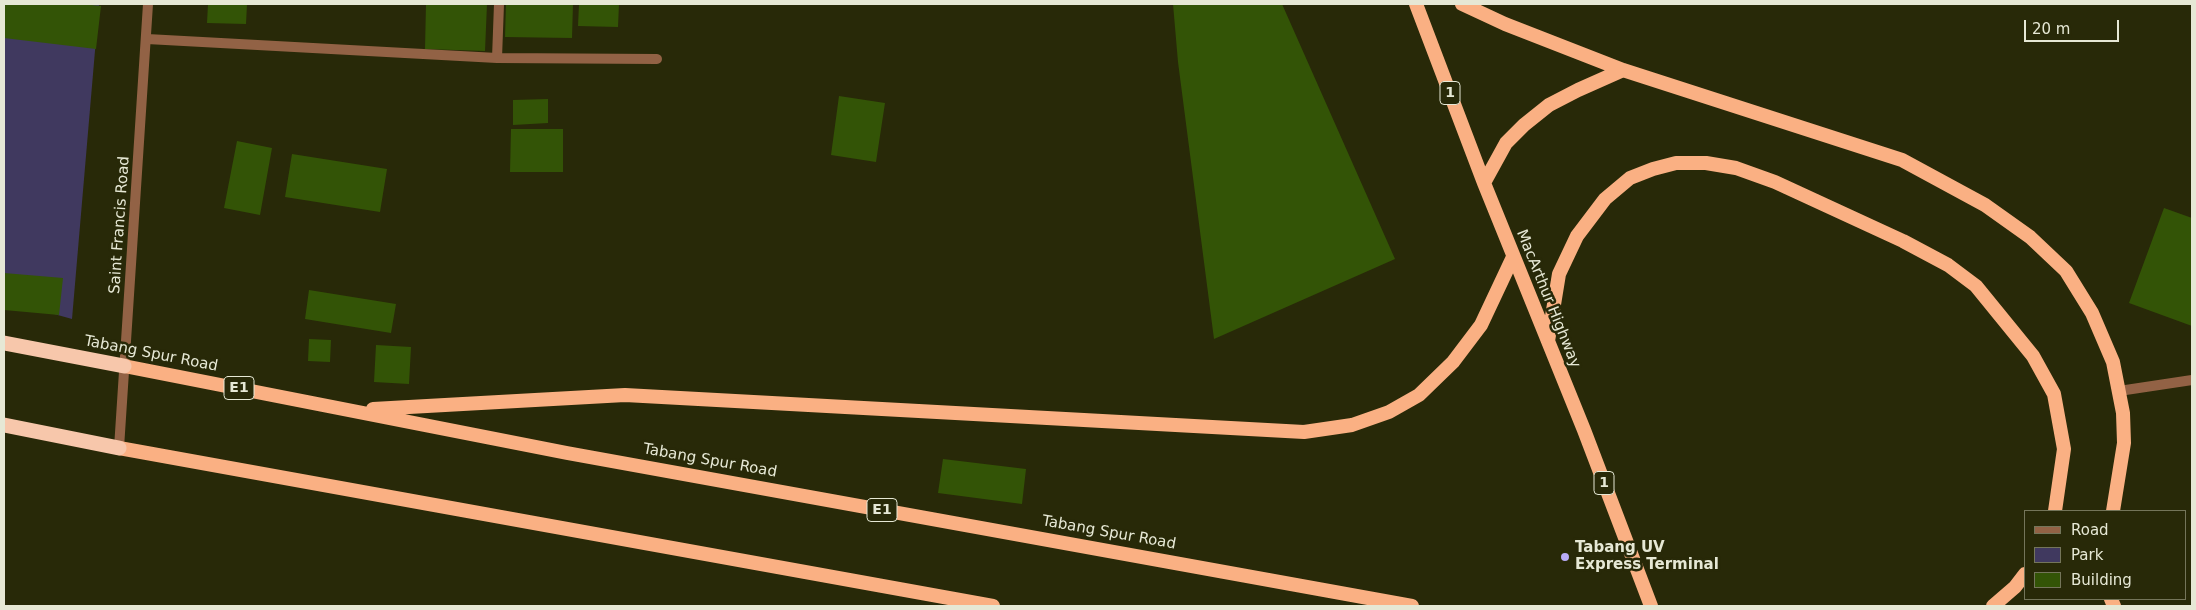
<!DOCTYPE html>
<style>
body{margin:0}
#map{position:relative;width:2196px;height:610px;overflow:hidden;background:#282908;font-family:"DejaVu Sans",sans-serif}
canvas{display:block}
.frame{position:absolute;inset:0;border:5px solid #e6e8d5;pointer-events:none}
.legend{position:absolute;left:2024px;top:510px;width:162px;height:90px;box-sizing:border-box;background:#282908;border:1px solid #74755a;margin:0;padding:6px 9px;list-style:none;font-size:15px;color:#e6e8d5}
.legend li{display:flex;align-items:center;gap:10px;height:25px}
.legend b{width:25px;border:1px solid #74755a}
.scale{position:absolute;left:2024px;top:20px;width:95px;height:22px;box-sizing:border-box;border:2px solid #e6e8d5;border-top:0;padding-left:6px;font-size:15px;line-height:18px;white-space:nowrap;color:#e6e8d5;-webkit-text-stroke:4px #282908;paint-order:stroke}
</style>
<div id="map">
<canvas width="2196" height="610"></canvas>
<div class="frame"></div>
<ul class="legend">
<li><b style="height:6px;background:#926245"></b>Road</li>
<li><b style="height:14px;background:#40395f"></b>Park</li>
<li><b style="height:14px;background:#335406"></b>Building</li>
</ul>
<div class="scale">20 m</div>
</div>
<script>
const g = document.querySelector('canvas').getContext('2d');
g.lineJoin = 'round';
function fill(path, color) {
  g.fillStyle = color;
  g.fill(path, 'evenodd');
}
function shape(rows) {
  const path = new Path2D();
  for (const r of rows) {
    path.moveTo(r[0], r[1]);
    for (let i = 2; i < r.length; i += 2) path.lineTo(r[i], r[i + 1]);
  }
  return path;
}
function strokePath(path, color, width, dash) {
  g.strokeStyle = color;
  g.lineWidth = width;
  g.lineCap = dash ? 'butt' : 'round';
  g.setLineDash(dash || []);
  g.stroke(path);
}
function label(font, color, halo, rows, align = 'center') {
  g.font = font + ' "DejaVu Sans",sans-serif';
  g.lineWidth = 5;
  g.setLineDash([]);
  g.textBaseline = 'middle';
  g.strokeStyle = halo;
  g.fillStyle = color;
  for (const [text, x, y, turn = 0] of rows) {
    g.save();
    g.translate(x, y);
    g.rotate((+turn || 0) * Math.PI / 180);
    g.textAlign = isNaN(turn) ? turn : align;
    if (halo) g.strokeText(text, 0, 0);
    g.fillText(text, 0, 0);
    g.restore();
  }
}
const green = shape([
 [4,4,99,4,72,319,4,300]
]);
const building = shape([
 [4,4,82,4,101,6,96,49,4,38],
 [208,4,247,4,246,24,207,23],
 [426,4,487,4,485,51,425,49],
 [506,4,573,4,572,38,505,37],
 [579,4,619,4,618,27,578,26],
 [1173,4,1282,4,1395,259,1214,339,1178,62],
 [839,96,885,103,876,162,831,155],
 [548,99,548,123,513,125,513,100],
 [511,129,563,129,563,172,510,172],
 [237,141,272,148,260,215,224,208],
 [292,154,387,169,380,212,285,197],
 [2164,208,2192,218,2192,326,2129,303],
 [4,273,63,278,59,315,4,310],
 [309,290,396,304,391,333,305,319],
 [309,339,331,340,330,362,308,361],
 [376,345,411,347,409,384,374,382],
 [943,459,1026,469,1022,504,938,493]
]);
const service = shape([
 [147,39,497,58,657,59],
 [497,58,499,4],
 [2119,391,2192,380]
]);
const minor = shape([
 [119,448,148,4]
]);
const trunk = shape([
 [1416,4,1484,183,1584,430,1651,606],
 [1462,4,1505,24,1623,70,1902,160,1985,205,2030,237,2066,271,2092,313,2113,362,2123,413,2124,443,2113,511],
 [1484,183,1506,143,1524,125,1549,105,1578,90,1623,70],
 [1548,341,1559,274,1577,236,1605,199,1630,178,1653,169,1676,163,1706,163,1736,168,1775,182,1903,241,1948,265,1976,286,2033,356,2054,394,2064,449,2055,511],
 [124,366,567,453,1412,606],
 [373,409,625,395,1304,432,1352,425,1389,412,1419,395,1453,362,1481,325,1513,257],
 [119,448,993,606],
 [2111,599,2114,606],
 [1993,606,2015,587,2025,574]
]);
const motorway = shape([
 [4,343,124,366],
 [4,425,119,448]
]);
const markers = [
 [1565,557,5,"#b8abf7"]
];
const shields = [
 [1450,93,20],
 [239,388,30],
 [1604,483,20],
 [882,510,30]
];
const shieldNames = [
 ["1",1450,93],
 ["E1",239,388],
 ["1",1604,483],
 ["E1",882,510]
];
const streetNames = [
 ["Saint Francis Road",120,225,-86],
 ["MacArthur Highway",1548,299,68],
 ["Tabang Spur Road",151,354,11],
 ["Tabang Spur Road",710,461,10],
 ["Tabang Spur Road",1109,533,10]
];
const poiNames = [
 ["Tabang UV",1575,548],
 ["Express Terminal",1575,565]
];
fill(green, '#40395f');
fill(building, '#335406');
strokePath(service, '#926245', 10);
strokePath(minor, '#926245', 10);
strokePath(trunk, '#fab083', 14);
strokePath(motorway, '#f7c7ab', 15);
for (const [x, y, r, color] of markers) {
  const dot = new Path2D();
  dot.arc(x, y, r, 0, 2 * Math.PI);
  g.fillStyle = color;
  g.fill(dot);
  strokePath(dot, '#282908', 2);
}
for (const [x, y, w] of shields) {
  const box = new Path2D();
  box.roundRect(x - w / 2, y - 11.5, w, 23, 4);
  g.fillStyle = '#282908';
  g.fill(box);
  strokePath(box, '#e6e8d5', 1);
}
label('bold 14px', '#e6e8d5', null, shieldNames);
label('15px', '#e6e8d5', '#282908', streetNames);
label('bold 15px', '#e6e8d5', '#282908', poiNames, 'left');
</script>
